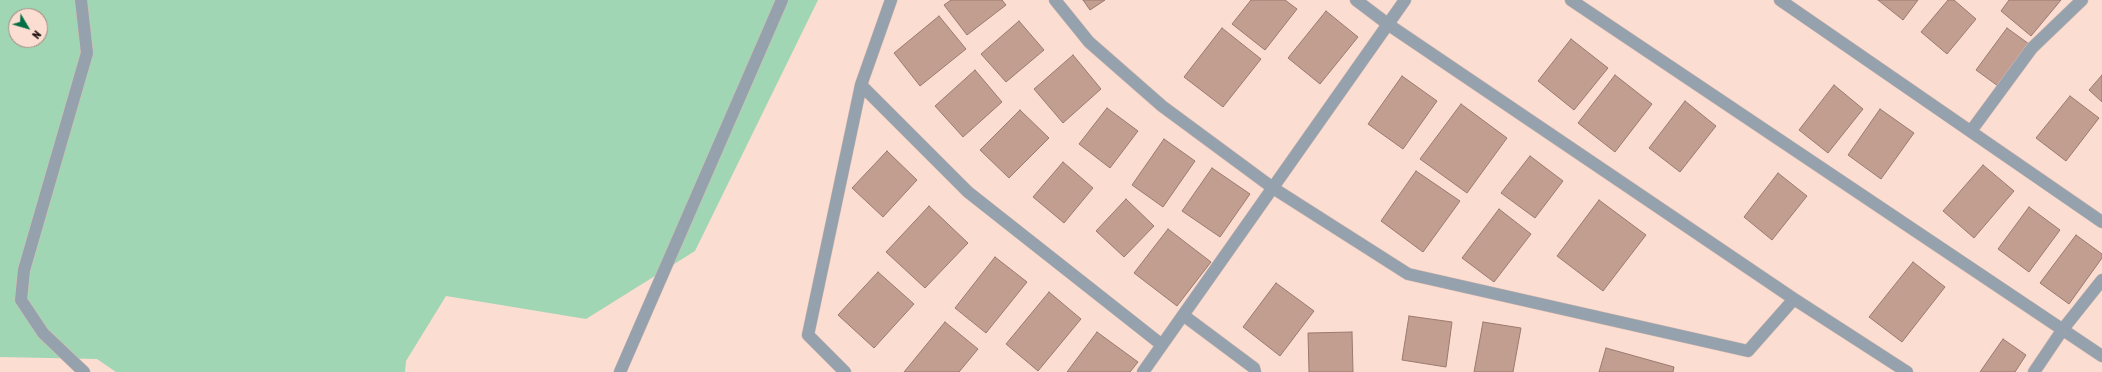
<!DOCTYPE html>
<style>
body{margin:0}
#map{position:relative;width:2102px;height:372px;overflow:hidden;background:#fcddd2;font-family:"Asap Condensed",sans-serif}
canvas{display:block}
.north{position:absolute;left:8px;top:8px;width:40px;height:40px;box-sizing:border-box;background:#fcddd2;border:1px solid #a18981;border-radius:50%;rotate:128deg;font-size:11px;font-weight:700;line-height:16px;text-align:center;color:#190c08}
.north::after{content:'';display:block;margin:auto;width:14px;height:18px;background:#016e45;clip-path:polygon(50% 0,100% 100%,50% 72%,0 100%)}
</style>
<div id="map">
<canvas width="2102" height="372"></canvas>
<div class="north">N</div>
</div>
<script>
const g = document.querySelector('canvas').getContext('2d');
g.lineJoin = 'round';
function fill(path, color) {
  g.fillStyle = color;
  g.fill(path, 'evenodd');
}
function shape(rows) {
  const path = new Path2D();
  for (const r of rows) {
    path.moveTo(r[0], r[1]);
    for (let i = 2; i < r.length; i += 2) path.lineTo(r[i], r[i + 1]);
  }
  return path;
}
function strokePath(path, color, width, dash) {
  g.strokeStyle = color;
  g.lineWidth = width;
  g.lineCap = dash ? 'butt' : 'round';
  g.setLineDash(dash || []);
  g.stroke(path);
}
const green = shape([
 [0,0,818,0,695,251,586,319,446,296,406,361,405,372,116,372,97,359,0,357],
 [16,16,40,16,40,40,16,40]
]);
const building = shape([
 [951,0,1002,0,1006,5,967,35,944,5,951,0],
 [1083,0,1105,0,1090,10,1083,0],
 [1251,0,1285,0,1297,9,1265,50,1232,24,1251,0],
 [1878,0,1918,0,1903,20,1878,0],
 [1948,0,1954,0,1976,19,1947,54,1921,32,1948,0],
 [2009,0,2061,0,2031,36,2001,11,2009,0],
 [1326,11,1358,37,1320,84,1288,58,1326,11],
 [939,16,966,49,920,86,894,53,939,16],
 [1019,21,1044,50,1006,82,981,54,1019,21],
 [1222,28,1261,59,1223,107,1184,77,1222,28],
 [2007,28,2029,44,1998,86,1976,70,2007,28],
 [1571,39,1608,68,1574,110,1538,81,1571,39],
 [1073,55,1101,89,1063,123,1034,89,1073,55],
 [975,70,1002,102,963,137,935,106,975,70],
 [1615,75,1652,104,1615,152,1578,123,1615,75],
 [2102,75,2102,102,2089,90,2102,75],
 [1402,76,1437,101,1403,149,1368,124,1402,76],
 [1834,85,1863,109,1828,153,1799,130,1834,85],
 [2070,96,2099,118,2066,161,2036,138,2070,96],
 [1685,101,1716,126,1680,172,1649,148,1685,101],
 [1461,104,1507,138,1467,193,1420,159,1461,104],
 [1107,108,1138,131,1110,168,1079,144,1107,108],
 [1880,109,1914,133,1881,179,1848,155,1880,109],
 [1020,110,1049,138,1009,178,980,150,1020,110],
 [1164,139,1195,161,1163,207,1132,185,1164,139],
 [887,151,917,180,883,217,852,188,887,151],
 [1530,156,1563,181,1535,218,1501,193,1530,156],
 [1063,162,1093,188,1064,223,1033,197,1063,162],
 [1983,165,2014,191,1974,238,1943,211,1983,165],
 [1212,168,1250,194,1220,237,1182,211,1212,168],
 [1416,171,1460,201,1423,252,1381,221,1416,171],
 [1778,173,1807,196,1772,240,1744,217,1778,173],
 [1126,199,1154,226,1124,257,1096,231,1126,199],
 [1599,200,1646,235,1603,291,1557,256,1599,200],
 [929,206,968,243,925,288,886,252,929,206],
 [2029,207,2060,230,2029,272,1998,249,2029,207],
 [1499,209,1531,234,1494,282,1462,258,1499,209],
 [1168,229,1211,262,1177,306,1134,273,1168,229],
 [2076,235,2102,254,2102,258,2069,304,2040,283,2076,235],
 [995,257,1027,282,986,333,955,308,995,257],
 [1913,262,1945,287,1902,342,1869,317,1913,262],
 [878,272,914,304,874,348,838,315,878,272],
 [1276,283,1314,311,1280,356,1243,327,1276,283],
 [1049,292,1081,319,1038,371,1006,344,1049,292],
 [1409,316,1452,322,1446,367,1402,360,1409,316],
 [945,322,978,349,959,372,904,372,945,322],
 [1483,322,1521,328,1513,372,1474,372,1483,322],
 [1097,332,1138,362,1130,372,1067,372,1097,332],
 [1352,332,1353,372,1309,372,1308,333,1352,332],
 [2003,339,2026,355,2015,372,1980,372,2003,339],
 [1606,348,1674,367,1673,372,1599,372,1606,348]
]);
const street = shape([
 [81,0,87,53,24,270,21,300,43,333,84,372],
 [1055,0,1089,42,1162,106,1273,188,1408,274,1748,351,1794,299],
 [1356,0,1389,25,1794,299,1907,372],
 [1571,0,2102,356],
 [1780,0,2102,222],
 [861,85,968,192,1162,345],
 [1971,131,2032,48,2082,0],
 [1183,315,1254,368,1255,372],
 [620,372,782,0],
 [845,372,808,335,861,85,891,0],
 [1143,372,1405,0],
 [2034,372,2063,329,2102,280]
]);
fill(green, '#a1d6b5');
fill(building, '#c29e91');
strokePath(building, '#9c7a6e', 1);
strokePath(street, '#d8bcb2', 13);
strokePath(street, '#95a1ac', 12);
</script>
